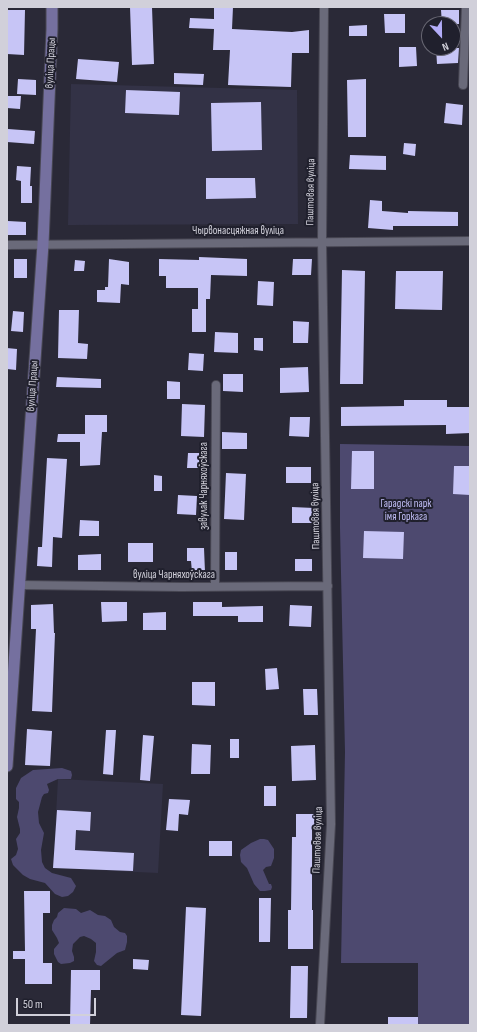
<!DOCTYPE html>
<meta charset="utf-8">
<style>
body{margin:0}
#map{position:relative;width:477px;height:1032px;overflow:hidden;background:#2a2937;font-family:"Sofia Sans Condensed",sans-serif}
canvas{display:block}
.frame{position:absolute;inset:0;border:8px solid #d1d0da;pointer-events:none}
.north{position:absolute;left:421px;top:16px;width:40px;height:40px;box-sizing:border-box;background:#20202d;border:1px solid #676672;border-radius:50%;rotate:158deg;font-size:11px;font-weight:700;line-height:16px;text-align:center;color:#d1d0da}
.north::after{content:'';display:block;margin:auto;width:14px;height:18px;background:#b3adf9;clip-path:polygon(50% 0,100% 100%,50% 72%,0 100%)}
.scale{position:absolute;left:16px;top:998px;width:80px;height:18px;box-sizing:border-box;border:2px solid #d1d0da;border-top:0;padding-left:5px;font-size:12px;line-height:14px;white-space:nowrap;color:#d1d0da;-webkit-text-stroke:3px #20202d;paint-order:stroke}
</style>
<div id="map">
<canvas width="477" height="1032"></canvas>
<div class="frame"></div>
<div class="north">N</div>
<div class="scale">50 m</div>
</div>
<script>
const g = document.querySelector('canvas').getContext('2d');
g.lineJoin = 'round';
function fill(path, color) {
  g.fillStyle = color;
  g.fill(path, 'evenodd');
}
function shape(rows) {
  const path = new Path2D();
  for (const r of rows) {
    path.moveTo(r[0], r[1]);
    for (let i = 2; i < r.length; i += 2) path.lineTo(r[i], r[i + 1]);
  }
  return path;
}
function strokePath(path, color, width, dash) {
  g.strokeStyle = color;
  g.lineWidth = width;
  g.lineCap = dash ? 'butt' : 'round';
  g.setLineDash(dash || []);
  g.stroke(path);
}
function label(font, color, halo, rows, align = 'center') {
  g.font = font + ' "Sofia Sans Condensed",sans-serif';
  g.lineWidth = 4;
  g.setLineDash([]);
  g.textBaseline = 'middle';
  g.strokeStyle = halo;
  g.fillStyle = color;
  for (const [text, x, y, turn = 0] of rows) {
    g.save();
    g.translate(x, y);
    g.rotate((+turn || 0) * Math.PI / 180);
    g.textAlign = isNaN(turn) ? turn : align;
    if (halo) g.strokeText(text, 0, 0);
    g.fillText(text, 0, 0);
    g.restore();
  }
}
const built = shape([
 [71,84,297,90,298,224,68,225],
 [58,779,163,784,158,873,53,868]
]);
const green = shape([
 [340,444,470,446,470,1025,418,1025,418,963,341,963,345,752,340,528],
 [62,768,71,771,72,775,71,779,58,779,47,784,49,790,48,793,44,794,42,797,38,812,39,823,44,833,41,850,42,862,45,868,52,873,71,878,76,886,73,892,68,896,62,897,55,894,45,883,30,879,23,875,13,865,11,859,16,855,18,849,16,839,20,833,20,829,17,817,19,808,19,802,16,799,16,788,21,778,33,770],
 [260,839,264,839,268,840,274,849,274,858,271,866,266,867,263,870,269,884,271,884,272,887,271,890,265,891,260,891,254,884,247,868,241,862,240,855,241,850,251,843],
 [64,908,76,909,81,913,90,910,98,915,105,916,111,920,114,927,120,932,125,933,127,936,127,942,125,950,117,953,101,966,97,965,94,961,96,952,96,943,91,939,84,936,80,937,73,944,72,951,74,957,74,961,70,963,61,964,58,962,54,954,54,949,59,943,57,938,52,930,52,925,54,920,57,917,58,913]
]);
const building = shape([
 [130,7,152,7,154,64,132,65],
 [214,7,233,7,232,29,292,32,309,30,309,53,292,53,291,87,228,85,230,50,213,50,214,29,189,28,190,18,214,19],
 [7,10,25,10,24,55,7,54],
 [441,10,459,10,459,24,442,24],
 [384,14,405,14,405,33,385,33],
 [367,25,367,36,349,36,349,26],
 [399,47,416,47,417,66,399,67],
 [436,48,459,48,458,63,437,64],
 [78,59,119,62,117,82,76,79],
 [174,73,204,74,203,85,174,84],
 [18,79,36,80,36,95,17,94],
 [366,79,366,137,348,137,347,80],
 [126,90,180,92,179,115,125,113],
 [7,96,21,96,20,109,7,108],
 [261,102,262,150,212,151,211,103],
 [446,103,463,105,462,125,444,123],
 [8,129,35,131,34,144,7,142],
 [404,143,416,144,415,156,403,154],
 [350,155,386,156,386,170,349,169],
 [17,166,31,167,30,186,32,186,32,203,21,203,21,181,16,180],
 [206,178,255,178,256,198,206,199],
 [370,200,382,201,382,211,408,213,408,211,458,212,458,226,393,226,393,230,368,228],
 [8,221,26,222,26,235,7,235],
 [199,257,247,259,247,276,211,275,210,299,206,299,206,332,192,332,192,309,198,309,198,288,166,288,166,276,159,276,159,259,199,260],
 [14,259,27,259,27,278,14,278],
 [109,259,129,262,129,285,121,284,120,303,97,302,97,290,105,290,105,287,108,287],
 [293,259,312,259,311,275,292,275],
 [75,260,85,261,84,271,74,271],
 [342,270,365,271,363,384,340,384],
 [396,271,443,271,442,310,395,309],
 [258,281,274,282,273,306,257,305],
 [59,310,79,310,78,343,88,344,87,359,58,358],
 [13,311,24,312,23,332,11,331],
 [293,321,309,322,308,343,293,343],
 [215,332,238,333,238,353,214,352],
 [254,338,263,338,263,351,254,350],
 [7,348,17,349,16,370,7,369],
 [189,353,204,354,203,371,188,370],
 [308,367,309,392,280,393,280,368],
 [223,374,243,374,243,392,223,391],
 [57,377,101,379,101,388,56,387],
 [167,381,180,382,180,399,167,399],
 [404,400,447,400,447,407,470,407,470,433,446,434,446,425,341,426,341,407,404,406],
 [182,404,205,405,204,437,181,436],
 [85,415,107,415,107,432,102,432,100,465,80,466,80,442,57,442,58,434,85,434],
 [290,417,310,417,309,437,289,436],
 [222,432,247,433,247,449,222,449],
 [352,451,374,451,374,489,351,489],
 [188,453,203,453,203,468,187,468],
 [47,458,67,459,62,538,53,537,52,567,37,566,38,547,42,547],
 [454,466,470,466,470,495,453,494],
 [286,467,311,467,311,483,286,483],
 [226,473,246,474,244,520,224,519],
 [154,475,162,476,162,491,154,491],
 [178,495,197,496,196,515,177,514],
 [292,507,314,508,314,523,292,523],
 [80,520,99,521,99,536,79,536],
 [364,531,404,532,403,559,363,558],
 [128,543,153,543,153,562,128,562],
 [187,548,204,548,205,572,192,572,191,561,187,561],
 [225,552,237,552,237,570,225,570],
 [101,554,101,570,78,570,78,555],
 [295,559,312,559,312,571,295,571],
 [101,602,127,602,127,621,102,622],
 [193,602,222,602,222,607,263,606,263,622,238,622,238,616,193,616],
 [53,604,54,633,55,633,52,712,32,711,36,629,31,629,31,605],
 [290,605,312,606,311,627,289,626],
 [166,612,166,630,143,630,143,613],
 [277,668,279,689,266,690,265,669],
 [192,682,215,682,215,706,192,705],
 [303,689,317,689,318,715,304,715],
 [27,729,52,731,50,766,25,765],
 [106,730,116,730,113,775,103,774],
 [143,735,154,736,150,781,140,780],
 [230,739,239,739,239,758,230,758],
 [192,744,211,745,210,774,191,774],
 [315,745,316,780,292,781,291,746],
 [264,786,276,786,276,806,264,806],
 [169,799,190,800,188,815,179,814,178,831,166,830],
 [57,810,91,812,90,831,76,830,75,850,134,853,133,871,53,868],
 [296,814,321,814,322,829,312,829,312,910,313,910,313,949,288,949,288,910,291,910,292,837,296,837],
 [209,841,232,841,232,856,209,856],
 [24,891,50,891,50,913,43,913,43,963,52,963,52,984,25,984,25,959,13,959,13,951,25,951],
 [259,898,271,898,270,942,259,942],
 [186,907,206,908,201,1016,181,1015],
 [133,959,149,960,148,970,133,969],
 [291,966,308,966,307,1018,290,1018],
 [71,970,100,970,100,990,91,990,90,1025,70,1025],
 [388,1017,418,1017,418,1025,388,1025]
]);
const minor = shape([
 [463,85,466,7],
 [7,245,470,241],
 [20,585,181,587,328,586],
 [215,587,216,385],
 [320,1025,331,824,322,242,324,7]
]);
const secondary = shape([
 [7,766,43,244,52,29,52,7]
]);
const streetNames = [
 ["вуліца Працы",51,63,-87],
 ["Паштовая вуліца",311,192,-89],
 ["Чырвонасцяжная вуліца",238,231],
 ["вуліца Працы",33,386,-86],
 ["завулак Чарняхоўскага",204,486,-90],
 ["Паштовая вуліца",316,516,-91],
 ["вуліца Чарняхоўскага",174,575],
 ["Паштовая вуліца",318,840,-88]
];
const parkNames = [
 ["Гарадскі парк",406,504],
 ["імя Горкага",406,517]
];
fill(built, '#333246');
fill(green, '#4d496f');
fill(building, '#c7c5f6');
strokePath(minor, '#484753', 10);
strokePath(secondary, '#484753', 13);
strokePath(minor, '#6a6a7a', 8);
strokePath(secondary, '#75709f', 11);
label('11px', '#d1d0da', '#20202d', streetNames);
label('11px', '#c0bdf5', '#20202d', parkNames);
</script>
